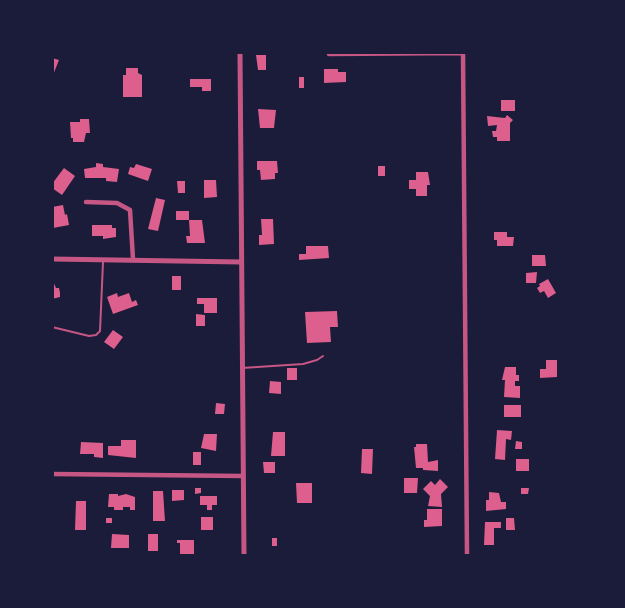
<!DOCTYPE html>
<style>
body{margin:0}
#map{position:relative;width:625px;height:608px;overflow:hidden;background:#1b1b3a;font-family:"DM Sans",sans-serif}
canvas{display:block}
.frame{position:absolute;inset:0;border:54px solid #1b1b3a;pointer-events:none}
</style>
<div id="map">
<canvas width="625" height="608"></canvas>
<div class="frame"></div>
</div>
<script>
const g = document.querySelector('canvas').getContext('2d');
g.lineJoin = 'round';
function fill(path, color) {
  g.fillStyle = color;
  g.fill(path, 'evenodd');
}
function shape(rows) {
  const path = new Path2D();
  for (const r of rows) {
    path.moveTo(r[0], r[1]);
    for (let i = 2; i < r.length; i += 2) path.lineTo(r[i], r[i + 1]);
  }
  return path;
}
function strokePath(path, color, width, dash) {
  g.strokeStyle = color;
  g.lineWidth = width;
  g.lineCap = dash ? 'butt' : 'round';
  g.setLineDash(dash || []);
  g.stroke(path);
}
const building = shape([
 [256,55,266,55,266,70,258,70],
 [52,58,59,60,53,75,52,75],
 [126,68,138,68,138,73,142,75,142,97,123,97,123,75,126,75],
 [324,69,338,69,338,72,346,72,346,82,324,83],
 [299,77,304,77,304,88,299,88],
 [190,79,211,79,211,91,202,91,202,87,190,87],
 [501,100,515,100,515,111,501,111],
 [258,109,276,110,274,128,260,128],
 [507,115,513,120,510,123,510,141,497,141,497,137,493,137,492,131,496,131,497,125,488,126,487,116,505,118],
 [80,119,89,119,90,133,86,133,84,142,73,142,73,138,71,138,70,122,80,122],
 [257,161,277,161,278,173,275,173,275,179,261,180,260,170,257,170],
 [96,163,103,164,103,167,119,169,117,182,106,181,106,178,85,178,84,169,96,167],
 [136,164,152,169,148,181,128,174,130,167,134,168],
 [378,166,385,166,385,176,378,176],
 [64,168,75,176,62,195,52,188,52,184],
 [416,172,428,172,430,185,427,185,427,196,416,196,416,189,409,189,409,180,416,180],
 [204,180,216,180,217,197,204,198],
 [177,181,185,181,185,193,178,193],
 [156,198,165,200,158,231,148,229],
 [63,205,65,215,67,214,69,225,53,228,52,207],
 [176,211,189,211,189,220,176,220],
 [261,219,273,219,274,244,259,245,259,235,262,235],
 [189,220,202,220,205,243,187,243,186,236,190,236],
 [92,225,112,225,112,228,116,228,116,237,103,239,103,236,92,236],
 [494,232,507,232,507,237,514,237,513,246,497,246,497,240,494,240],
 [306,246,328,246,329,258,299,260,299,254,306,254],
 [532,255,545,255,546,266,532,266],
 [537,272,536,283,526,283,526,273],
 [172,276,181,276,181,290,172,290],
 [52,279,56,288,59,288,60,293,60,297,52,299],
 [548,279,556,293,548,298,544,291,540,293,537,288,540,286,539,284],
 [117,293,118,297,129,293,132,302,136,300,138,305,113,314,107,297],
 [197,298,217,298,217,313,204,313,204,304,197,304],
 [337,311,338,327,330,327,331,342,307,343,305,312],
 [196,314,205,315,205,326,196,326],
 [113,330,123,337,114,349,104,342],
 [546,360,557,360,557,377,540,378,540,369,546,369],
 [505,367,516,367,516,375,519,375,519,381,515,381,515,386,520,386,520,398,504,397,505,380,502,380],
 [287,368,297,368,297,380,287,380],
 [270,381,281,382,281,394,269,393],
 [216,403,225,404,224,414,215,414],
 [504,405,521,405,521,417,504,417],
 [497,430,512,431,511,440,506,439,505,460,495,459],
 [273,432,285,432,285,456,271,456],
 [204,434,217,434,216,451,201,448],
 [121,440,136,440,136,458,108,455,108,446,121,446],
 [516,441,522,442,522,449,515,449],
 [81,442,103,443,103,458,94,457,94,454,80,454],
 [416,444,427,444,428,462,438,460,438,471,423,470,423,468,416,468,414,447,416,447],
 [362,449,373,449,372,474,361,473],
 [193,452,201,452,201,465,193,465],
 [516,459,529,459,529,471,516,471],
 [263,462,275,462,275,473,264,473],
 [404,478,418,478,417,493,404,493],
 [440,479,448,487,441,494,442,507,428,506,430,496,423,489,431,481,435,485],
 [296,483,312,483,312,503,297,503],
 [195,488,201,488,201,493,195,494],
 [521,488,529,488,528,494,521,494],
 [172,490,184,490,184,500,172,501],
 [153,491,163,491,165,521,153,521],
 [489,492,499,493,501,502,506,502,506,509,486,511,486,500,489,500],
 [109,494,118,494,118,496,126,494,135,497,135,510,130,510,130,507,123,507,123,510,114,510,114,507,108,507],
 [200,496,217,496,217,505,212,505,212,510,207,510,207,505,200,505],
 [76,501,86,501,86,530,75,530],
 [427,509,442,509,442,526,424,527,424,520,427,520],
 [201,517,213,517,213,530,201,530],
 [106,518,112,518,112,523,106,523],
 [506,518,514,518,515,530,506,530],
 [485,522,501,522,501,528,494,528,494,545,484,545],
 [112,534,129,535,129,548,111,548],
 [148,534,158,534,158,551,148,551],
 [272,538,277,538,277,546,272,546],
 [177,540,194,540,194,555,180,555,180,543,177,543]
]);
const service = shape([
 [52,327,89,336,96,335,100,331,103,262],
 [242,368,303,364,317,360,323,356]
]);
const minor = shape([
 [463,52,467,556],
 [329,54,463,53],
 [86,202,117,203,130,210,133,259],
 [52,474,243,476]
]);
const tertiary = shape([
 [240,52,244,556],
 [52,259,241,262]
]);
fill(building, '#dd5f8e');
strokePath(service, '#c65784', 2);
strokePath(minor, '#c65784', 4.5);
strokePath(tertiary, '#c65784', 5);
</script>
